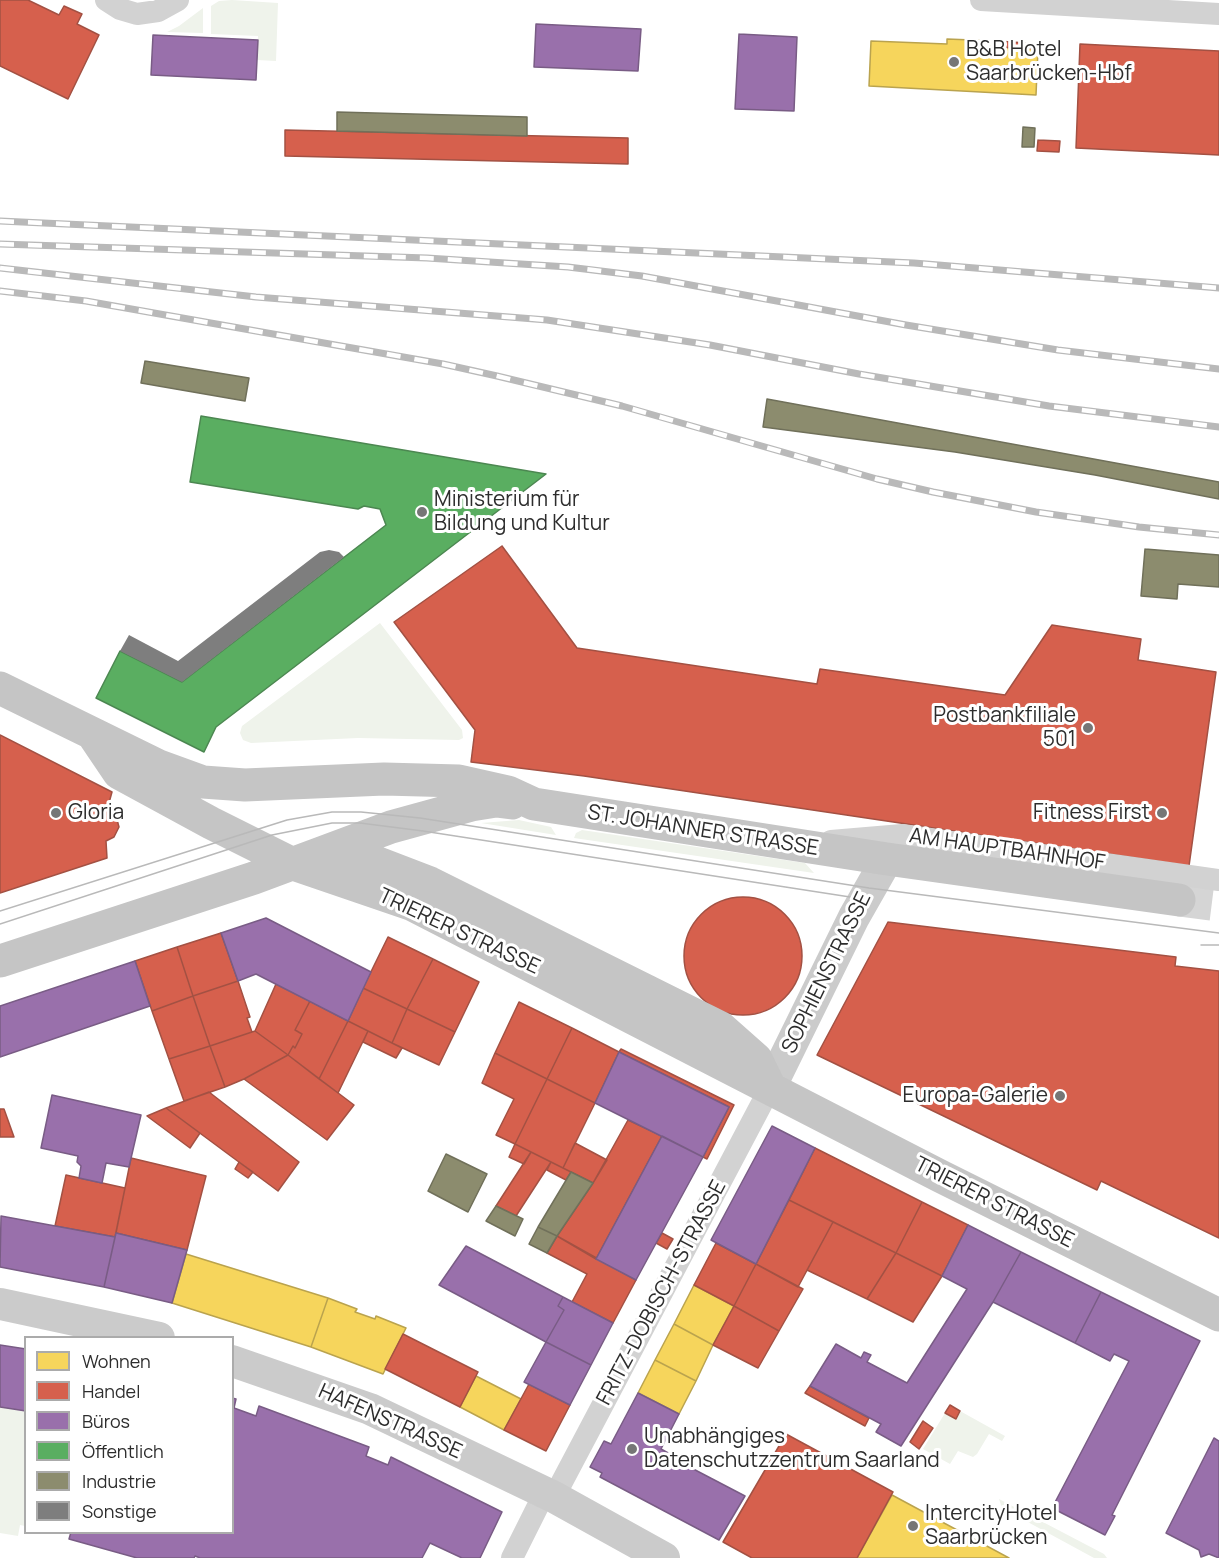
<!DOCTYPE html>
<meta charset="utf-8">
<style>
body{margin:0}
#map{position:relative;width:1219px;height:1558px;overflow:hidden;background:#fff;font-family:Manrope,sans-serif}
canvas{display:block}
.legend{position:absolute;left:24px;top:1336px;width:210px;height:198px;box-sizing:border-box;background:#fff;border:2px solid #ababab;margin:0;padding:8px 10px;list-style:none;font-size:18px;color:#2d2d2d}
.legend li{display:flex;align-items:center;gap:12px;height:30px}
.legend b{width:30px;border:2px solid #ababab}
</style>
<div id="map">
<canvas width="1219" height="1558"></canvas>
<ul class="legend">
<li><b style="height:16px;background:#f6d55c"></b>Wohnen</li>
<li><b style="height:16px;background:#d6604d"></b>Handel</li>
<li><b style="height:16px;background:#9970ab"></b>Büros</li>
<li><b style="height:16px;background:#5aae61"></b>Öffentlich</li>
<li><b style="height:16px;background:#8c8c6e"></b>Industrie</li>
<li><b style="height:16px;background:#7e7e7e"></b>Sonstige</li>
</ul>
</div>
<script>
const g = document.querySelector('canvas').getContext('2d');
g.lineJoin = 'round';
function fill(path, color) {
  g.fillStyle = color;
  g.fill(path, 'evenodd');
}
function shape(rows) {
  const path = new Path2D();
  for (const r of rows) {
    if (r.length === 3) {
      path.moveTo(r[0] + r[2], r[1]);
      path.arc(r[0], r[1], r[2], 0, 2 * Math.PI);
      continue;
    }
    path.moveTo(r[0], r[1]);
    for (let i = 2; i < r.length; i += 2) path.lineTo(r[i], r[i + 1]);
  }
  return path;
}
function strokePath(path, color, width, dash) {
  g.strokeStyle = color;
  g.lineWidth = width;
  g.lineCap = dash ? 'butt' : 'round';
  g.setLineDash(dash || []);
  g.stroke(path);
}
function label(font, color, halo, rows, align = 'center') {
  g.font = font + ' Manrope,sans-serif';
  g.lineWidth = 6;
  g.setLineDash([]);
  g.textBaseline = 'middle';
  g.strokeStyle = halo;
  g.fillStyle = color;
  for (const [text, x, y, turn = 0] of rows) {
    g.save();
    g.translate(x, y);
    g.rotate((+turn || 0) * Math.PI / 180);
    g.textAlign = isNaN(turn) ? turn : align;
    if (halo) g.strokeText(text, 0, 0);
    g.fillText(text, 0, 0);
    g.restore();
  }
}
const green = shape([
 [232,0,278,3,276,61,257,60,258,36,211,34,211,6,219,1],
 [203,8,203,33,167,32,179,26],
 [380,623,462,730,463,738,459,740,358,738,251,743,243,740,240,733,242,726],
 [519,820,551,827,556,835,481,823],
 [582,830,805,863,814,873,574,838,576,833],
 [0,1407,25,1411,25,1526,20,1525,18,1536,0,1533],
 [960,1411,1005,1436,1002,1441,989,1434,977,1454,973,1457,958,1451,950,1464,923,1449,945,1413,955,1419],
 [999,1499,1104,1554,1107,1558,1094,1558,1002,1508]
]);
const homes = shape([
 [947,39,997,41,996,47,1038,49,1036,95,869,86,871,41,947,44,947,39],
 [186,1254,328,1298,311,1347,172,1303,186,1254],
 [694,1285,734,1306,713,1345,674,1324,694,1285],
 [328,1298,357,1309,355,1312,375,1319,376,1316,406,1328,383,1374,311,1347,328,1298],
 [674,1324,713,1345,696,1381,655,1360,674,1324],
 [655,1360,696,1381,679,1414,638,1393,655,1360],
 [476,1376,521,1399,504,1430,460,1407,476,1376],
 [892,1495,1009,1558,857,1558,892,1495]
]);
const shops = shape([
 [0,0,28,0,59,15,64,6,82,14,77,24,99,35,68,99,0,66,0,0],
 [997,41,1041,44,1040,49,996,47,997,41],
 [1080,44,1219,51,1219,155,1076,148,1080,44],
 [285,130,628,138,628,164,285,156,285,130],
 [1038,140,1060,141,1059,152,1037,151,1038,140],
 [502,546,577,648,817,684,820,669,1005,695,1052,625,1141,639,1138,660,1216,672,1189,866,584,776,471,762,475,730,394,622,502,546],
 [0,735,112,792,107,810,116,816,119,827,114,837,106,841,107,858,0,893,0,735],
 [743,956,59],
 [888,922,1176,957,1175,966,1219,971,1219,1238,1101,1181,1097,1190,817,1055,888,922],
 [221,933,238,981,193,996,177,947,221,933],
 [388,937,433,959,407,1009,363,988,388,937],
 [177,947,193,996,152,1011,135,961,177,947],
 [433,959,479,982,455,1032,407,1009,433,959],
 [238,981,250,1017,247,1018,252,1032,210,1046,193,996,238,981],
 [276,984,310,1001,295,1030,302,1034,295,1048,293,1046,288,1055,255,1031,276,984],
 [363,988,407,1009,392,1043,348,1021,363,988],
 [193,996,210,1046,169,1059,152,1011,193,996],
 [310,1001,348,1021,319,1079,288,1055,293,1046,295,1048,302,1034,295,1030,310,1001],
 [519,1002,572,1028,547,1079,495,1053,519,1002],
 [407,1009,455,1032,439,1065,392,1043,407,1009],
 [348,1021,368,1031,338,1093,319,1079,348,1021],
 [572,1028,619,1052,595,1103,547,1079,572,1028],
 [255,1031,288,1055,244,1079,225,1087,210,1046,255,1031],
 [368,1031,402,1048,396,1058,363,1042,368,1031],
 [210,1046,225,1087,184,1101,169,1059,210,1046],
 [621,1049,734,1105,707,1159,703,1157,729,1107,619,1052,621,1049],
 [495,1053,547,1079,515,1144,496,1135,514,1099,482,1083,495,1053],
 [288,1055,354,1105,327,1140,244,1079,288,1055],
 [547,1079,595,1103,563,1168,515,1144,547,1079],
 [209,1092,299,1162,278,1191,166,1108,209,1092],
 [166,1108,200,1133,190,1148,147,1116,166,1108],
 [0,1109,4,1109,14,1137,0,1137,0,1109],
 [628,1120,662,1136,596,1259,557,1236,593,1183,628,1120],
 [575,1143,607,1160,593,1183,563,1168,575,1143],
 [515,1144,531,1152,524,1164,509,1157,515,1144],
 [815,1148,922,1202,896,1253,789,1200,815,1148],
 [531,1152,551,1162,516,1216,496,1206,531,1152],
 [131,1158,206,1176,187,1250,116,1233,131,1158],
 [239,1162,253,1172,248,1178,235,1169,239,1162],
 [551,1162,571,1172,566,1180,547,1170,551,1162],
 [66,1175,125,1188,115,1237,55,1226,66,1175],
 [789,1200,833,1222,798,1287,756,1264,789,1200],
 [922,1202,968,1225,942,1276,896,1253,922,1202],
 [833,1222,896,1253,867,1299,807,1270,833,1222],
 [662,1233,673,1239,667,1249,656,1243,662,1233],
 [557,1236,636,1280,613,1323,572,1302,587,1274,547,1253,557,1236],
 [716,1243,756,1264,734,1306,694,1285,716,1243],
 [896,1253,942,1276,913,1322,867,1299,896,1253],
 [756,1264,803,1289,779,1331,734,1306,756,1264],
 [734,1306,779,1331,758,1368,713,1345,734,1306],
 [403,1334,478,1372,460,1407,385,1369,403,1334],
 [529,1384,570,1405,546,1451,504,1430,529,1384],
 [810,1386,869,1418,865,1426,805,1393,810,1386],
 [950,1405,960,1411,956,1419,945,1413,950,1405],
 [923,1421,933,1428,919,1449,910,1442,923,1421],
 [786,1434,893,1492,857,1558,752,1558,723,1542,786,1434]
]);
const offices = shape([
 [536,24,641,29,638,71,534,67,536,24],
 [739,34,797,37,794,111,735,109,739,34],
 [153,35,258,40,256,80,151,75,153,35],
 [266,918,371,972,348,1021,256,974,238,981,221,933,266,918],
 [135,961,150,1006,0,1057,0,1006,135,961],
 [619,1052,729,1107,703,1157,595,1103,619,1052],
 [52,1095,141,1115,129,1167,106,1163,102,1183,79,1178,81,1166,77,1162,78,1156,41,1148,52,1095],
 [772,1126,815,1148,756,1264,711,1240,772,1126],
 [662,1136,703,1157,636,1280,596,1259,662,1136],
 [1,1216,115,1237,104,1287,0,1267,1,1216],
 [968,1225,1021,1252,993,1302,901,1446,876,1432,881,1424,810,1386,836,1344,861,1358,864,1352,871,1355,867,1362,907,1383,967,1289,942,1276,968,1225],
 [116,1233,187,1250,172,1303,104,1287,116,1233],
 [466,1246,563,1297,558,1306,564,1310,546,1342,439,1285,466,1246],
 [1021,1252,1101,1292,1075,1343,993,1302,1021,1252],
 [1101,1292,1200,1341,1112,1515,1115,1516,1105,1535,1052,1508,1129,1361,1114,1354,1110,1361,1075,1343,1101,1292],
 [563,1297,613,1323,591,1365,546,1342,564,1310,558,1306,563,1297],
 [546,1342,591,1365,570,1405,524,1382,546,1342],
 [0,1345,26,1349,26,1411,0,1407,0,1345],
 [638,1393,679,1414,661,1449,679,1459,678,1461,745,1496,719,1540,600,1477,602,1473,590,1467,604,1441,611,1444,638,1393],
 [232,1398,236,1399,234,1408,256,1416,259,1406,369,1447,366,1456,388,1465,391,1457,502,1512,480,1558,462,1558,430,1543,422,1558,200,1558,195,1556,194,1558,137,1558,69,1539,71,1532,232,1532,232,1398],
 [1214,1438,1219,1441,1219,1558,1209,1554,1201,1557,1199,1550,1166,1533,1214,1438]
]);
const public = shape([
 [201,416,546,474,216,727,204,752,96,698,120,651,182,682,386,525,380,509,364,506,358,509,190,482,201,416]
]);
const industry = shape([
 [337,112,527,117,527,136,337,131,337,112],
 [1023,127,1035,128,1034,147,1022,147,1023,127],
 [145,361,249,378,245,401,141,383,145,361],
 [767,399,1219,482,1219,499,1095,475,955,452,763,427,767,399],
 [1145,549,1219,555,1219,587,1178,584,1177,599,1141,596,1145,549],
 [446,1154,487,1174,468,1212,428,1191,446,1154],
 [571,1172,593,1183,557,1236,538,1227,571,1172],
 [496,1206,523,1219,515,1236,486,1221,496,1206],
 [538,1227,557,1236,547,1253,529,1244,538,1227]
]);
const building = shape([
 [329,550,339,552,344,557,182,682,120,651,129,635,178,661,320,552]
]);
const primaryTunnel = shape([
 [1179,900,1219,905]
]);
const street = shape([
 [106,0,120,9,137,14,158,11,178,0],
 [981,0,1219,14],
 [831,841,902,835,1219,880],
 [554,1497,770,1088],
 [512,1558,545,1492]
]);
const secondary = shape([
 [770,1088,854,917,887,859],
 [0,1304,159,1338],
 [232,1361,370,1409,554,1497,664,1558]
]);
const primary = shape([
 [0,688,159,766,203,782,245,785,384,779,459,781,508,792,534,804,887,859,1179,900],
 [94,736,119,773,211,823,293,864,413,905,940,1176,1219,1315],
 [322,856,351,856,370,860,430,883,721,1028,756,1059,770,1088],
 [0,961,254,878,391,827,471,805,496,801,512,803]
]);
const tram = shape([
 [0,911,287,820,332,812,361,812,420,818,869,888,1219,933],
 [0,924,272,835,332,823,360,823,423,831,863,899],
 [1201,945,1219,945]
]);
const rail = shape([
 [0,221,914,263,1219,288],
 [0,244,427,258,568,267,642,276,906,325,1058,350,1219,369],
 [0,268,256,297,547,320,710,345,859,374,1049,406,1219,427],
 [0,291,86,301,443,364,497,376,622,406,877,479,933,492,1036,512,1139,527,1219,535]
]);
const markers = [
 [954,62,6,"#767676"],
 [422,512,6,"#767676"],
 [1088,728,6,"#767676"],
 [56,813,6,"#767676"],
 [1162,813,6,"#767676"],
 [1060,1096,6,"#767676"],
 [632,1449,6,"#767676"],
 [913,1526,6,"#767676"]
];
const poiNames = [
 ["B&B Hotel",966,50],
 ["Saarbrücken-Hbf",966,74],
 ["Ministerium für",434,500],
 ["Bildung und Kultur",434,524],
 ["Postbankfiliale",1076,716,"right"],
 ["501",1076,740,"right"],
 ["Gloria",68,813],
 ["Fitness First",1150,813,"right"],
 ["Europa-Galerie",1048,1096,"right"],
 ["Unabhängiges",644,1437],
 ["Datenschutzzentrum Saarland",644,1461],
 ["IntercityHotel",925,1514],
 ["Saarbrücken",925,1538]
];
const streetNames = [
 ["ST. JOHANNER STRASSE",703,831,9],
 ["AM HAUPTBAHNHOF",1007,850,8],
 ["TRIERER STRASSE",459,932,25],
 ["SOPHIENSTRASSE",827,973,-64],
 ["TRIERER STRASSE",994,1203,27],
 ["FRITZ-DOBISCH-STRASSE",662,1293,-62],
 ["HAFENSTRASSE",390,1422,24]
];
fill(green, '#eff3eb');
fill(homes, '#f6d55c');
strokePath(homes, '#baa34e', 1.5);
fill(shops, '#d6604d');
strokePath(shops, '#a35143', 1.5);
fill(offices, '#9970ab');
strokePath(offices, '#795c85', 1.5);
fill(public, '#5aae61');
strokePath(public, '#4c8751', 1.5);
fill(industry, '#8c8c6e');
strokePath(industry, '#70705a', 1.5);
fill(building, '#7e7e7e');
strokePath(primaryTunnel, '#d5d5d5', 33, [33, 16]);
strokePath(street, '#d2d2d2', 22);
strokePath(secondary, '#cbcbcb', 32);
strokePath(primary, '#c5c5c5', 33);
strokePath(tram, '#b9b9b9', 1.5);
strokePath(rail, '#b9b9b9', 7);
strokePath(rail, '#fff', 4.5, [14]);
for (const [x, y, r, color] of markers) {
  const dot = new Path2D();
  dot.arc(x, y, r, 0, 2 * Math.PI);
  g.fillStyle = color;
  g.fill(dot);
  strokePath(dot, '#fff', 2);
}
label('21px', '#2d2d2d', '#fff', poiNames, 'left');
label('21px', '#2d2d2d', '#fff', streetNames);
</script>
